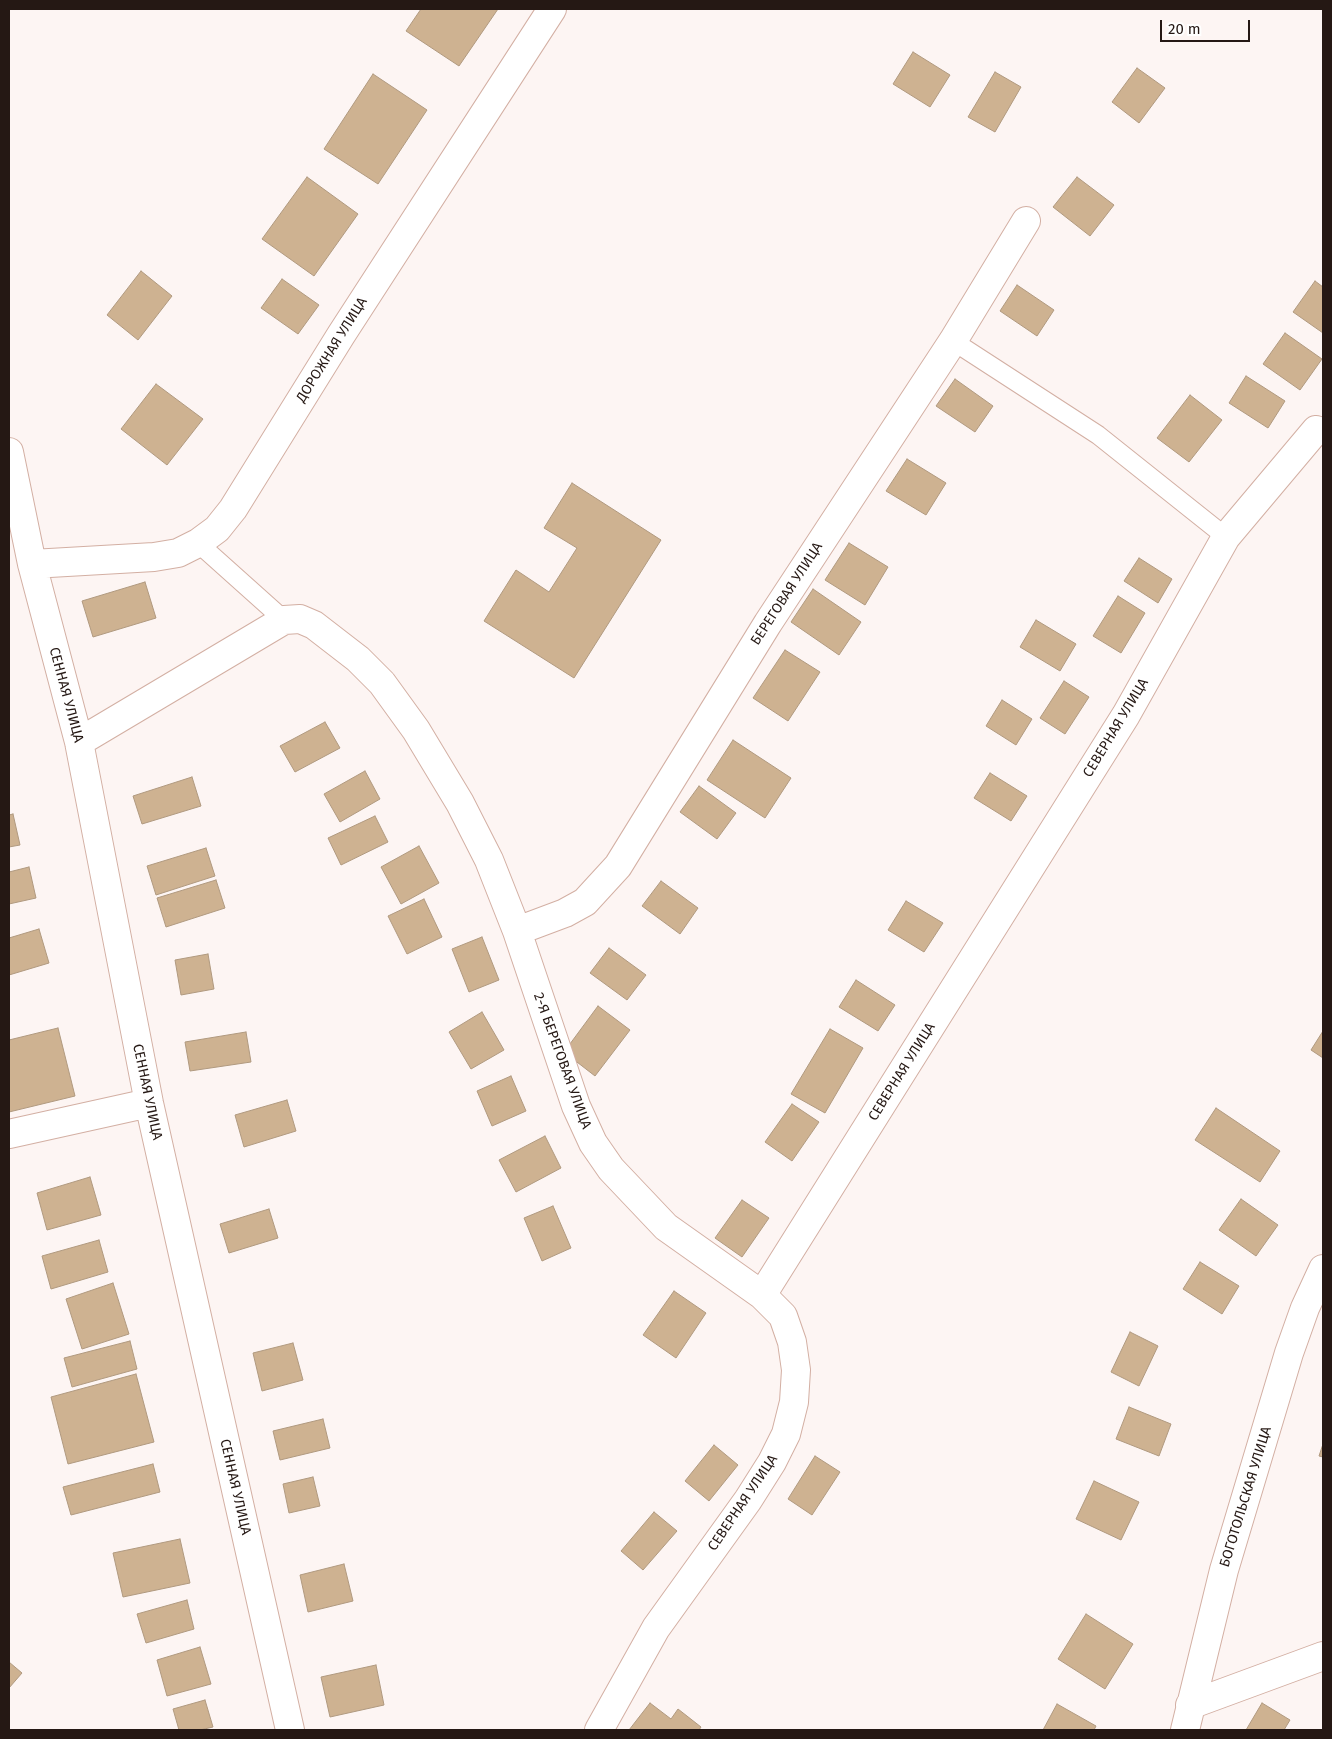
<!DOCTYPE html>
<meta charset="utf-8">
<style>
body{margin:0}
#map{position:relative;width:1332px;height:1739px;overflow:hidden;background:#fdf5f3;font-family:"Fira Sans",sans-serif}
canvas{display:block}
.frame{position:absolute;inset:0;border:10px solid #251814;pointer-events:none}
.scale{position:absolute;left:1160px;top:20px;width:90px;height:22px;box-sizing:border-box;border:2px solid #251814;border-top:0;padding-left:6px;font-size:15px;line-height:18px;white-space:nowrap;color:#251814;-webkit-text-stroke:4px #fff;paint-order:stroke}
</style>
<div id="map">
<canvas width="1332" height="1739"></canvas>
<div class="frame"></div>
<div class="scale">20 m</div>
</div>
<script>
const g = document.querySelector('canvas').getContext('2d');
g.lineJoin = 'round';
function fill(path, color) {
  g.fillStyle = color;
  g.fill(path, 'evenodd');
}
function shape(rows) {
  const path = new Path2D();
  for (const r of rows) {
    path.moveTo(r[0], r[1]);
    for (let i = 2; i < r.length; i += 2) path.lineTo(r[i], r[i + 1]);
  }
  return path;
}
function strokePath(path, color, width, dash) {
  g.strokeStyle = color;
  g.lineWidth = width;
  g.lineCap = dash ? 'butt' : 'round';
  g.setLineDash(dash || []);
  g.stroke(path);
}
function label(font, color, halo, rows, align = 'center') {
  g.font = font + ' "Fira Sans",sans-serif';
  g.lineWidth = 4;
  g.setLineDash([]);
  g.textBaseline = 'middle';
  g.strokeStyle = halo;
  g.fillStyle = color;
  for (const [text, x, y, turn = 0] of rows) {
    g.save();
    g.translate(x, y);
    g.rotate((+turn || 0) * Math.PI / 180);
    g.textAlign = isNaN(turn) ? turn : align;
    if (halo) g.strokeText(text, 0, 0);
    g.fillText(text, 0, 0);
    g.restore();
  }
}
const building = shape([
 [421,9,498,9,459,66,406,31,421,9],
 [913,52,950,75,930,107,893,84,913,52],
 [1137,68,1165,88,1139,123,1112,102,1137,68],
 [995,72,1021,87,995,132,968,117,995,72],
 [373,74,427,110,378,184,324,149,373,74],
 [307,177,358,214,314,276,262,239,307,177],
 [1077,177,1114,205,1090,236,1053,207,1077,177],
 [141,271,172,296,138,340,107,315,141,271],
 [282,279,319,305,298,334,261,308,282,279],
 [1315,281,1323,287,1323,333,1293,312,1315,281],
 [1017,285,1054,310,1037,336,1000,311,1017,285],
 [1285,333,1322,359,1300,390,1263,364,1285,333],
 [1246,376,1285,401,1268,428,1229,403,1246,376],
 [955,379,993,406,975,432,936,406,955,379],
 [156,384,203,419,167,465,121,429,156,384],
 [1190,395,1222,420,1189,462,1157,438,1190,395],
 [907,459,946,483,926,515,886,491,907,459],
 [572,483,661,540,574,678,484,621,516,570,549,592,577,548,544,528,572,483],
 [849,543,888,567,865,605,825,580,849,543],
 [1139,558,1172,579,1158,603,1124,581,1139,558],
 [145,582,156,618,93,637,82,601,145,582],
 [813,589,861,622,839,655,791,622,813,589],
 [1118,596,1145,613,1121,653,1093,636,1118,596],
 [1036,620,1076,644,1060,671,1020,647,1036,620],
 [785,650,820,672,788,721,753,698,785,650],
 [1064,681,1089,697,1065,734,1040,718,1064,681],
 [1002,700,1032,719,1016,745,986,726,1002,700],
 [325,722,340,748,295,772,280,746,325,722],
 [733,740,791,778,765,818,707,780,733,740],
 [365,771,380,799,340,822,324,794,365,771],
 [990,773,1027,796,1011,821,974,798,990,773],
 [192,777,201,806,142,824,133,796,192,777],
 [699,786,736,813,717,839,680,812,699,786],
 [13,814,20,845,9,847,9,815,13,814],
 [375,816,388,842,341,865,328,838,375,816],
 [419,846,439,883,401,904,381,867,419,846],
 [206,848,215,876,156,895,147,866,206,848],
 [29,867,36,898,9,904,9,872,29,867],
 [216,880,225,908,166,927,157,898,216,880],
 [661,881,698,908,680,934,642,906,661,881],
 [424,899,442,937,407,954,388,916,424,899],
 [906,901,943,923,924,952,888,930,906,901],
 [39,929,49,963,9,975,9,938,39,929],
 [482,937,499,980,469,992,452,949,482,937],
 [609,948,646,975,627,1000,590,973,609,948],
 [208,954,214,989,181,995,175,960,208,954],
 [856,980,895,1005,878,1031,839,1007,856,980],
 [598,1006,630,1030,595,1076,564,1052,598,1006],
 [482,1012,504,1050,471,1069,449,1032,482,1012],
 [58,1028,75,1096,9,1112,9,1040,58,1028],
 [830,1029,863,1048,825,1113,791,1094,830,1029],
 [1323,1031,1323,1058,1311,1050,1323,1031],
 [246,1032,251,1062,190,1071,185,1042,246,1032],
 [511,1076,526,1111,492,1126,477,1091,511,1076],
 [287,1100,296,1131,244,1147,235,1115,287,1100],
 [792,1104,819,1122,792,1161,765,1142,792,1104],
 [1216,1108,1280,1151,1260,1182,1195,1140,1216,1108],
 [545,1136,561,1168,516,1192,499,1160,545,1136],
 [90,1177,101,1215,47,1230,37,1193,90,1177],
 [1241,1199,1278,1225,1256,1256,1219,1230,1241,1199],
 [742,1200,769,1218,742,1257,715,1238,742,1200],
 [553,1206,571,1248,542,1261,524,1218,553,1206],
 [269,1209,278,1238,229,1253,220,1224,269,1209],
 [99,1240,108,1272,51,1289,42,1256,99,1240],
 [1200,1262,1239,1286,1222,1314,1183,1289,1200,1262],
 [113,1283,129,1334,82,1349,66,1299,113,1283],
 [674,1291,706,1313,676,1358,643,1335,674,1291],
 [1130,1332,1158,1346,1139,1386,1111,1372,1130,1332],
 [130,1341,137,1369,72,1387,64,1358,130,1341],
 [293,1343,303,1380,262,1391,253,1353,293,1343],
 [136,1374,154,1442,68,1464,51,1397,136,1374],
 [1129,1407,1171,1424,1159,1456,1116,1439,1129,1407],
 [323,1419,330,1448,280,1460,273,1431,323,1419],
 [1323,1444,1323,1457,1319,1456,1323,1444],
 [714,1445,738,1465,709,1501,685,1481,714,1445],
 [815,1456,840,1472,812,1515,788,1499,815,1456],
 [153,1464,160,1492,71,1515,63,1487,153,1464],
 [313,1477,320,1506,289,1513,283,1484,313,1477],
 [1094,1481,1139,1502,1121,1540,1076,1519,1094,1481],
 [654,1512,677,1531,643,1570,621,1551,654,1512],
 [180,1539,190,1583,123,1597,113,1553,180,1539],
 [344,1564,353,1601,308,1612,300,1575,344,1564],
 [187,1600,194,1629,146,1643,137,1614,187,1600],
 [1086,1614,1133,1644,1105,1689,1058,1659,1086,1614],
 [200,1647,211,1684,167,1696,157,1660,200,1647],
 [9,1662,22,1673,9,1688,9,1662],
 [376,1665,384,1705,330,1717,321,1677,376,1665],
 [205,1700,213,1727,200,1730,179,1730,173,1709,205,1700],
 [650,1703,671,1719,678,1709,701,1727,699,1730,629,1730,650,1703],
 [1262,1703,1290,1720,1284,1730,1246,1730,1262,1703],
 [1057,1704,1096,1726,1094,1730,1043,1730,1057,1704]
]);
const service = shape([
 [953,341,1098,435,1226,537],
 [198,543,284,620]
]);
const minor = shape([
 [9,452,32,564,79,742,149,1103,290,1730],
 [32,564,154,557,178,553,198,543,217,529,233,509,341,335,552,9],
 [79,742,284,620,300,619,314,625,358,659,382,683,416,730,460,803,489,860,517,931,576,1106,593,1143,611,1169,666,1227,762,1295,783,1316,792,1342,796,1370,794,1402,786,1434,772,1462,748,1500,656,1628,599,1730],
 [517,931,565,913,585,902,618,866,768,623,953,341,1026,221],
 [9,1134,149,1103],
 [762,1295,1126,715,1226,537,1316,430],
 [1190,1705,1323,1656],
 [1185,1730,1224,1570,1289,1353,1305,1308,1323,1269]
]);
const streetNames = [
 ["ДОРОЖНАЯ УЛИЦА",332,350,-58],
 ["БЕРЕГОВАЯ УЛИЦА",787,594,-57],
 ["СЕННАЯ УЛИЦА",66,695,75],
 ["СЕВЕРНАЯ УЛИЦА",1116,728,-59],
 ["2-Я БЕРЕГОВАЯ УЛИЦА",562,1061,70],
 ["СЕВЕРНАЯ УЛИЦА",902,1072,-58],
 ["СЕННАЯ УЛИЦА",147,1092,78],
 ["СЕННАЯ УЛИЦА",235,1487,77],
 ["БОГОТОЛЬСКАЯ УЛИЦА",1246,1497,-73],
 ["СЕВЕРНАЯ УЛИЦА",743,1503,-56]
];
fill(building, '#ceb291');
strokePath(building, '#b0997f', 1);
strokePath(service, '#d3afa3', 20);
strokePath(minor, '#d3afa3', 30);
strokePath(service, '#fff', 18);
strokePath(minor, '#fff', 28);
label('14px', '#251814', '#fff', streetNames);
</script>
